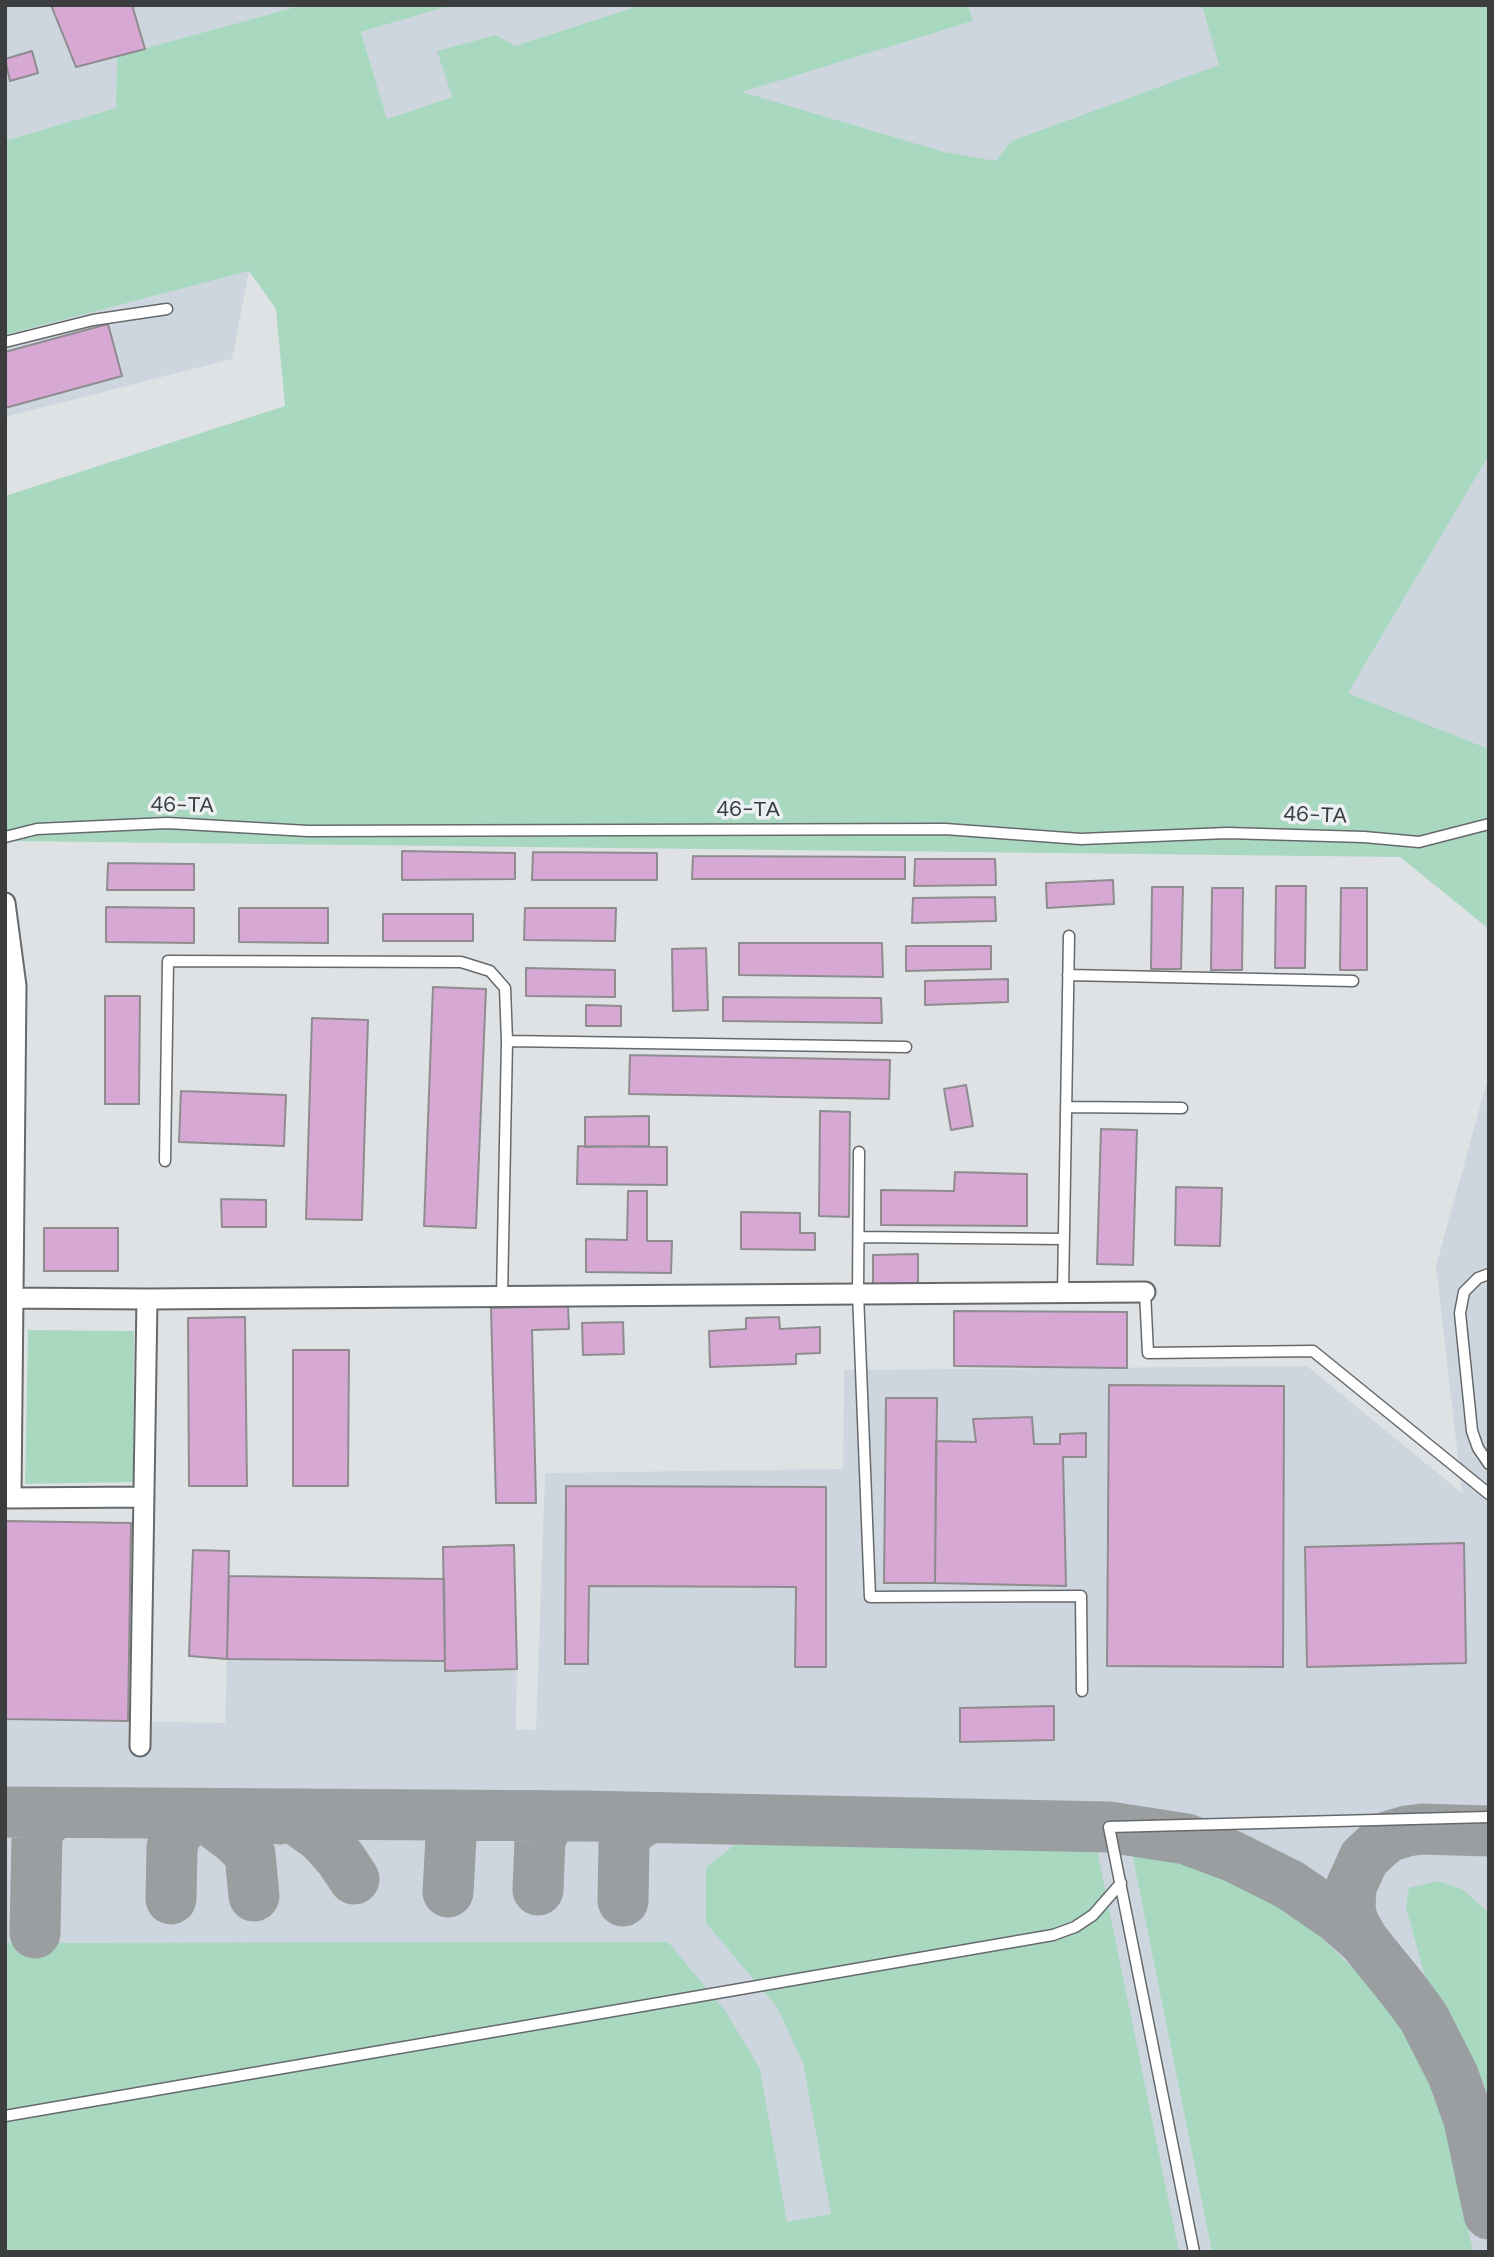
<!DOCTYPE html>
<meta charset="utf-8">
<style>
body{margin:0}
#map{position:relative;width:1494px;height:2257px;overflow:hidden;background:#dfe2e5;font-family:"DM Sans",sans-serif}
canvas{display:block}
.frame{position:absolute;inset:0;border:7px solid #3b3d3e;pointer-events:none}
</style>
<div id="map">
<canvas width="1494" height="2257"></canvas>
<div class="frame"></div>
</div>
<script>
const g = document.querySelector('canvas').getContext('2d');
g.lineJoin = 'round';
function fill(path, color) {
  g.fillStyle = color;
  g.fill(path, 'evenodd');
}
function shape(rows) {
  const path = new Path2D();
  for (const r of rows) {
    path.moveTo(r[0], r[1]);
    for (let i = 2; i < r.length; i += 2) path.lineTo(r[i], r[i + 1]);
  }
  return path;
}
function strokePath(path, color, width, dash) {
  g.strokeStyle = color;
  g.lineWidth = width;
  g.lineCap = dash ? 'butt' : 'round';
  g.setLineDash(dash || []);
  g.stroke(path);
}
function label(font, color, halo, rows, align = 'center') {
  g.font = font + ' "DM Sans",sans-serif';
  g.lineWidth = 7;
  g.setLineDash([]);
  g.textBaseline = 'middle';
  g.strokeStyle = halo;
  g.fillStyle = color;
  for (const [text, x, y, turn = 0] of rows) {
    g.save();
    g.translate(x, y);
    g.rotate((+turn || 0) * Math.PI / 180);
    g.textAlign = isNaN(turn) ? turn : align;
    if (halo) g.strokeText(text, 0, 0);
    g.fillText(text, 0, 0);
    g.restore();
  }
}
const built = shape([
 [5,5,303,5,117,56,116,108,5,142],
 [452,5,641,5,515,46,438,51,452,97,387,119,361,32],
 [968,5,1202,5,1220,65,1011,141,996,162,914,150,741,92,973,21],
 [249,271,232,359,5,417,5,335],
 [1489,455,1489,749,1348,693],
 [1489,1074,1489,2252,5,2252,5,1719,225,1723,227,1659,445,1661,445,1671,517,1669,516,1729,536,1730,545,1473,843,1469,844,1370,1307,1366,1462,1493,1436,1266]
]);
const green = shape([
 [303,5,452,5,361,32,387,119,452,97,437,51,496,35,515,46,641,5,968,5,973,21,742,92,944,152,996,161,1011,141,1219,65,1202,5,1489,5,1489,455,1348,693,1489,749,1489,929,1400,857,5,841,5,496,285,406,276,309,249,271,5,335,5,141,116,108,117,56],
 [28,1330,134,1331,133,1482,25,1484],
 [735,1845,1097,1850,1179,2252,5,2252,5,1943,668,1942,726,2012,760,2069,787,2222,831,2214,803,2063,777,2007,706,1923,706,1867],
 [1132,1853,1162,1857,1248,1887,1307,1924,1381,1995,1424,2065,1448,2136,1473,2252,1212,2252],
 [1438,1881,1462,1889,1489,1913,1489,2098,1461,2037,1425,1977,1406,1907,1409,1888]
]);
const taxiway = shape([
 [5,1812,584,1816,1109,1827,1186,1839,1232,1856,1290,1885,1338,1918,1363,1940,1405,1992,1424,2018,1453,2075,1469,2120,1489,2214],
 [280,1819,290,1815,321,1837,340,1858,354,1879],
 [538,1890,540,1840,547,1825,557,1816],
 [448,1892,451,1837,452,1830,465,1816],
 [171,1899,172,1847,175,1836,183,1826,201,1814,235,1839,250,1854,254,1896],
 [623,1901,624,1843,626,1836,633,1828,648,1818],
 [35,1933,37,1834,43,1824,55,1813],
 [1363,1940,1353,1922,1350,1908,1351,1887,1364,1858,1379,1844,1390,1836,1407,1831,1422,1829,1489,1831]
]);
const building = shape([
 [51,5,132,5,145,49,76,67,51,5],
 [32,51,38,73,10,81,5,59,32,51],
 [108,324,122,376,5,408,5,352,108,324],
 [402,851,515,853,515,879,402,880,402,851],
 [533,852,657,853,657,880,532,880,533,852],
 [693,856,905,857,905,879,692,879,693,856],
 [915,859,995,859,996,885,914,886,915,859],
 [108,863,194,864,194,890,107,890,108,863],
 [1113,880,1114,904,1047,908,1046,883,1113,880],
 [1276,886,1306,886,1305,968,1275,968,1276,886],
 [1152,887,1183,887,1181,969,1151,969,1152,887],
 [1212,888,1243,888,1242,970,1211,970,1212,888],
 [1341,888,1367,888,1367,970,1340,970,1341,888],
 [995,897,996,921,912,923,913,898,995,897],
 [106,907,194,908,194,943,106,942,106,907],
 [239,908,328,908,328,943,239,942,239,908],
 [525,908,616,908,615,941,524,940,525,908],
 [383,914,473,914,473,941,383,941,383,914],
 [739,943,882,943,883,977,739,975,739,943],
 [906,946,991,946,991,969,906,971,906,946],
 [706,948,708,1010,673,1011,672,949,706,948],
 [526,968,615,970,615,997,526,996,526,968],
 [1008,979,1008,1002,925,1005,925,981,1008,979],
 [433,987,486,989,476,1228,424,1226,433,987],
 [105,996,140,996,139,1104,105,1104,105,996],
 [723,997,881,998,882,1023,723,1021,723,997],
 [586,1005,621,1006,621,1026,586,1026,586,1005],
 [312,1018,368,1020,362,1220,306,1219,312,1018],
 [630,1055,890,1060,889,1099,629,1094,630,1055],
 [966,1085,973,1126,951,1130,944,1089,966,1085],
 [181,1091,286,1095,284,1146,179,1142,181,1091],
 [820,1111,850,1112,849,1217,819,1216,820,1111],
 [649,1116,649,1146,585,1147,585,1117,649,1116],
 [1101,1129,1137,1130,1133,1265,1097,1264,1101,1129],
 [578,1146,667,1147,667,1185,577,1184,578,1146],
 [955,1172,1027,1174,1027,1226,881,1225,881,1190,954,1191,955,1172],
 [1176,1187,1222,1188,1220,1246,1175,1245,1176,1187],
 [628,1191,647,1191,647,1241,672,1241,671,1273,586,1272,586,1239,627,1240,628,1191],
 [221,1199,266,1200,266,1227,222,1227,221,1199],
 [741,1212,800,1213,800,1233,815,1233,815,1250,741,1249,741,1212],
 [44,1228,118,1228,118,1271,44,1271,44,1228],
 [918,1254,918,1283,873,1284,873,1255,918,1254],
 [568,1306,569,1329,532,1330,536,1503,496,1503,491,1308,568,1306],
 [954,1311,1127,1312,1127,1368,954,1366,954,1311],
 [245,1317,247,1486,189,1486,188,1318,245,1317],
 [779,1317,780,1329,820,1327,820,1353,796,1354,796,1364,710,1367,709,1331,746,1329,746,1318,779,1317],
 [623,1322,624,1354,583,1355,582,1323,623,1322],
 [293,1350,349,1350,348,1486,293,1486,293,1350],
 [1109,1385,1284,1386,1283,1667,1107,1666,1109,1385],
 [886,1398,937,1398,935,1583,884,1583,886,1398],
 [1032,1417,1034,1444,1060,1444,1060,1434,1086,1433,1086,1457,1063,1457,1066,1586,935,1583,936,1441,976,1442,973,1419,1032,1417],
 [566,1486,826,1487,826,1667,795,1667,796,1587,589,1586,588,1664,565,1664,566,1486],
 [5,1521,131,1523,128,1721,5,1719,5,1521],
 [1464,1543,1466,1663,1307,1667,1305,1547,1464,1543],
 [514,1545,517,1669,445,1671,443,1547,514,1545],
 [193,1550,229,1551,227,1659,189,1656,193,1550],
 [229,1576,444,1579,445,1661,227,1659,229,1576],
 [1054,1706,1054,1740,960,1742,960,1708,1054,1706]
]);
const service = shape([
 [5,342,93,320,167,309],
 [5,837,37,829,167,823,308,831,945,829,1081,839,1227,833,1364,837,1419,842,1489,824],
 [1068,975,1353,981],
 [507,1041,906,1047],
 [1066,1107,1182,1108],
 [859,1152,858,1293,870,1597,1081,1596,1082,1691],
 [165,1161,168,961,461,962,490,971,505,988,507,1041,502,1296],
 [859,1237,1064,1239],
 [1489,1274,1478,1278,1464,1292,1460,1313,1472,1431,1478,1448,1489,1464],
 [1063,1292,1069,936],
 [1145,1292,1148,1353,1313,1351,1489,1494],
 [5,2116,1053,1935,1075,1927,1093,1915,1121,1883],
 [1194,2252,1109,1827,1489,1817]
]);
const minor = shape([
 [5,903,16,986,11,1498],
 [5,1298,147,1299,1145,1292],
 [5,1498,144,1497],
 [140,1746,147,1299]
]);
const streetNames = [
 ["46-ТА",182,806,1],
 ["46-ТА",748,810],
 ["46-ТА",1315,816,2]
];
fill(built, '#cdd6de');
fill(green, '#a9d8c1');
strokePath(taxiway, '#9b9ea0', 51);
fill(building, '#d6a8d3');
strokePath(building, '#8f8c8f', 2);
strokePath(service, '#66696c', 13);
strokePath(minor, '#66696c', 23);
strokePath(service, '#fff', 10);
strokePath(minor, '#fff', 19);
label('21px', '#3b3d3e', '#ecf0f2', streetNames);
</script>
